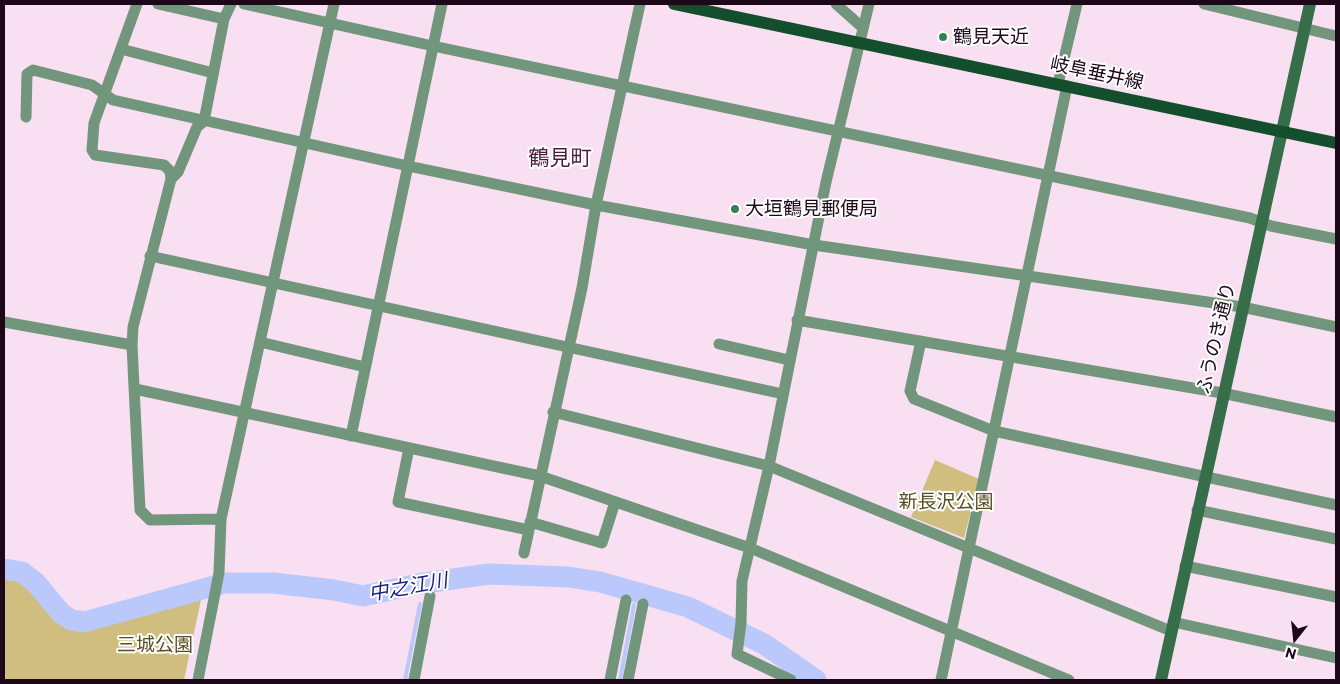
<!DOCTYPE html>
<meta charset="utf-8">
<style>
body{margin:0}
#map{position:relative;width:1340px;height:684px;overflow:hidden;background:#f8dff2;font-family:Commissioner,sans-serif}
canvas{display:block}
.frame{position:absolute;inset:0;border:5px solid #1c0819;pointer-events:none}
.north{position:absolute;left:1270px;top:614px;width:50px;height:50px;-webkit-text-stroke:4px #fff;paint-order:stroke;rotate:196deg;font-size:14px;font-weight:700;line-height:20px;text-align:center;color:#1c0819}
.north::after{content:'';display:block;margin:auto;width:18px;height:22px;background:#1c0819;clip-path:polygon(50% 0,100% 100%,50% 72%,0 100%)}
</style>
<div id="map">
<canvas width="1340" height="684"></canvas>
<div class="frame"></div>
<div class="north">N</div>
</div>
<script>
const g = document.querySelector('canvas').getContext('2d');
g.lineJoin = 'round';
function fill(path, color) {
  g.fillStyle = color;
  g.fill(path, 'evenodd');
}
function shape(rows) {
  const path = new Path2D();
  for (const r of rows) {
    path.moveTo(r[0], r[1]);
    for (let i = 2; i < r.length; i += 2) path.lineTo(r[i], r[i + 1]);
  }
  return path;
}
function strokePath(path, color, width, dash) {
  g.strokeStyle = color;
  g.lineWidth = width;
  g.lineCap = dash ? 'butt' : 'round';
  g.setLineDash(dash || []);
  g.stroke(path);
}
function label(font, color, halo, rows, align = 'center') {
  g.font = font + ' Commissioner,"Noto Sans JP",sans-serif';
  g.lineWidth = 4;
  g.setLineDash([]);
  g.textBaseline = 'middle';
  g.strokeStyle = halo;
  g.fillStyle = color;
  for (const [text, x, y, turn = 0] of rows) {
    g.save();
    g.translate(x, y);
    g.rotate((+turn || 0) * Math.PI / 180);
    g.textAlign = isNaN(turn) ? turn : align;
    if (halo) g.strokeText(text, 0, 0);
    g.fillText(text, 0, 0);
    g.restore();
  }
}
const green = shape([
 [935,460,979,479,964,538,911,517],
 [4,575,31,588,50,615,83,631,202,595,184,680,4,680]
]);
const stream = shape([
 [424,585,424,583],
 [405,680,420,604],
 [620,680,634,605]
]);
const river = shape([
 [4,569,22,572,36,583,61,613,71,620,84,622,225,583,273,583,334,590,363,596,418,584,489,574,568,577,600,582,688,607,764,644,816,680]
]);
const street = shape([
 [137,4,94,123,92,150,95,155,164,165,170,171,171,179],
 [158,4,224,19],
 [244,4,433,46,1250,218,1271,226,1336,239],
 [836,4,863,28],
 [1204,4,1336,36],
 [121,49,213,73],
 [1058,84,1077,4],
 [26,117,27,74,33,70,92,85,113,100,408,166,596,205,814,245,1242,307,1336,327],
 [150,256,783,394],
 [797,320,1222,393,1336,417],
 [4,322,132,345],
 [921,341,910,391,914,399,994,431,1336,505],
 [260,342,365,367],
 [719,344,789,360],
 [135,389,540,476,750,548,1069,680],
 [553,412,769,466,1171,631],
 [351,436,442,4],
 [409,448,398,502,529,530],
 [1197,510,1336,539],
 [221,519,150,520,140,510,132,345,133,327,171,179,178,172,197,127,204,121,224,19,231,4],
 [530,522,602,543,615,502],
 [524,553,582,288,596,205,640,4],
 [1185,566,1336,597],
 [1173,622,1336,658],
 [198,680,219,573,221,519,334,4],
 [414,680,430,596],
 [610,680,626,600],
 [628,680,643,604],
 [791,680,737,654,741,623,742,581,769,466,826,182,869,4],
 [941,680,1067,86]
]);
const secondary = shape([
 [1161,680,1310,4]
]);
const primary = shape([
 [674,4,1336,143]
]);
const markers = [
 [943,37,5,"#338252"],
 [735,209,5,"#338252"]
];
const poiNames = [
 ["鶴見天近",953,37],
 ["大垣鶴見郵便局",745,209]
];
const streetNames = [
 ["岐阜垂井線",1097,73,12],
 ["ふうのき通り",1216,338,-77]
];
const parkNames = [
 ["新長沢公園",946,502],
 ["三城公園",155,645]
];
const waterNames = [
 ["中之江川",408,587,-10]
];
const quarterNames = [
 ["鶴見町",560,158]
];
fill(green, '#d0be81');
strokePath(stream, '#bbc8fc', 4);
strokePath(river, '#bbc8fc', 21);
strokePath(street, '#72967c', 11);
strokePath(secondary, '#366e4a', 12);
strokePath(primary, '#134f2d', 12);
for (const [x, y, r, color] of markers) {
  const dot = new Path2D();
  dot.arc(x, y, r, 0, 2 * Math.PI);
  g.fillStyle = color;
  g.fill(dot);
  strokePath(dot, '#fff', 2);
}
label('19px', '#1c0819', '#fff', poiNames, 'left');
label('19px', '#1c0819', '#fff', streetNames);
label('19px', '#594d23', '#fff', parkNames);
label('italic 20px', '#1f1d7d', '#fff', waterNames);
label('21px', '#4b1b44', '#fff', quarterNames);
</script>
